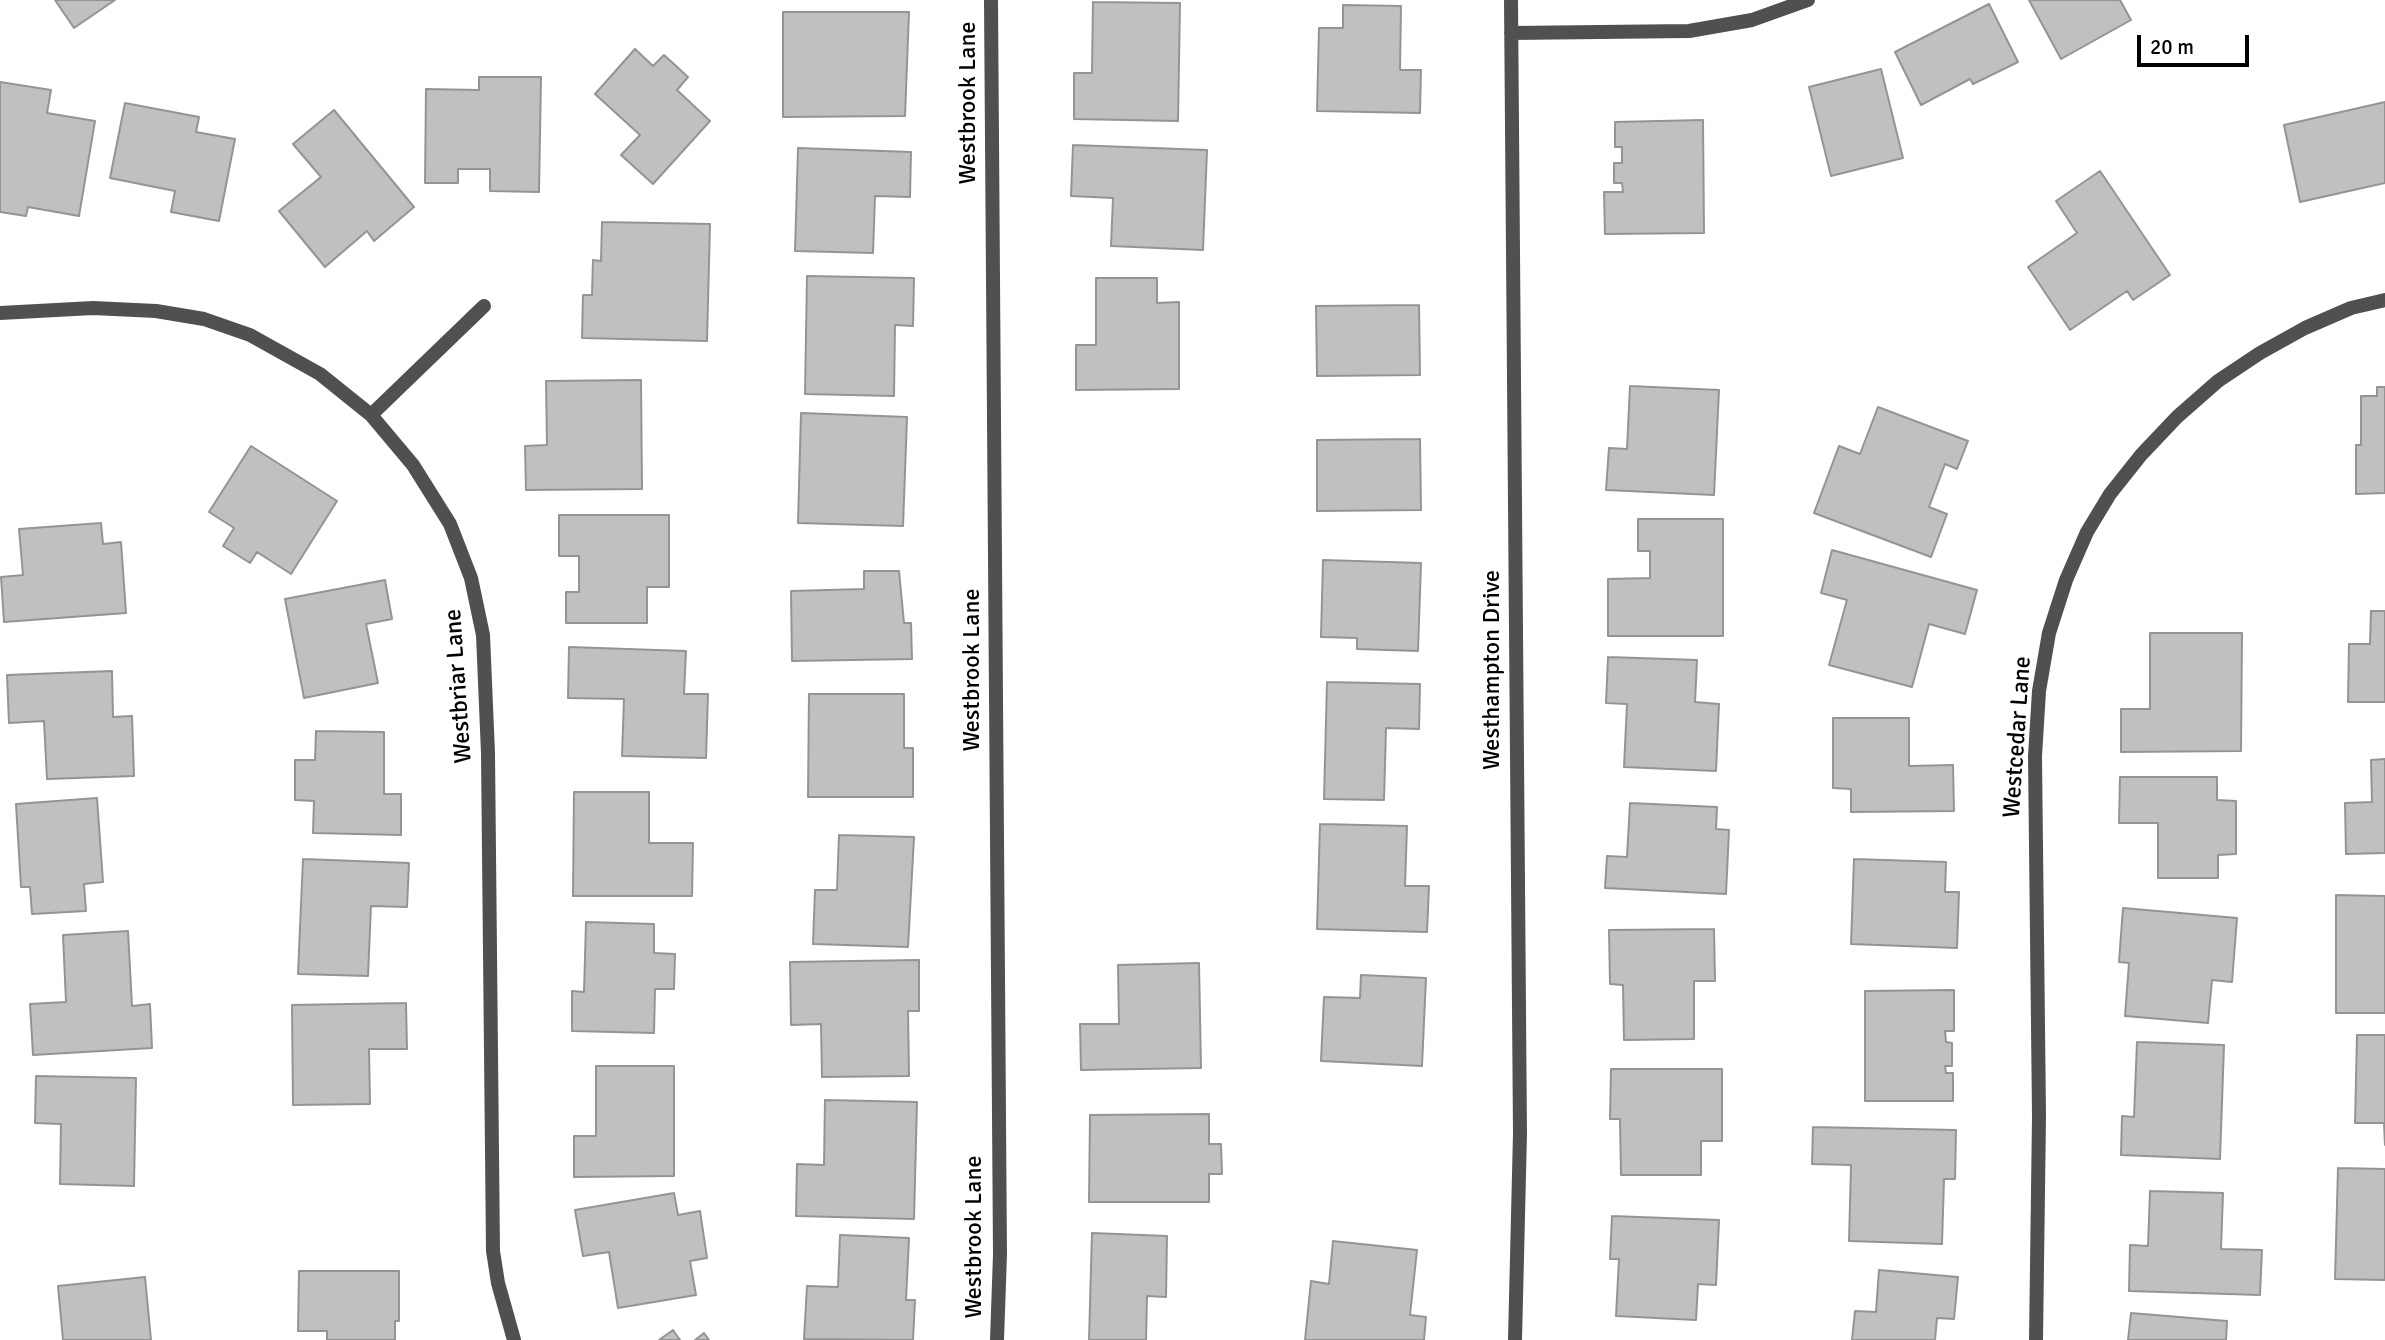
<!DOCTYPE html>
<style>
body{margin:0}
#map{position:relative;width:2385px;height:1340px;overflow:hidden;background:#fff;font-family:Signika,sans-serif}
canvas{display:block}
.scale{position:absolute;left:2137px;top:35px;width:112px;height:32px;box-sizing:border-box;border:4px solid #000;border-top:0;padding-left:9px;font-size:21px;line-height:24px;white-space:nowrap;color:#000;-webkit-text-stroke:5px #fff;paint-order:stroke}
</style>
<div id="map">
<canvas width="2385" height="1340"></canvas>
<div class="scale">20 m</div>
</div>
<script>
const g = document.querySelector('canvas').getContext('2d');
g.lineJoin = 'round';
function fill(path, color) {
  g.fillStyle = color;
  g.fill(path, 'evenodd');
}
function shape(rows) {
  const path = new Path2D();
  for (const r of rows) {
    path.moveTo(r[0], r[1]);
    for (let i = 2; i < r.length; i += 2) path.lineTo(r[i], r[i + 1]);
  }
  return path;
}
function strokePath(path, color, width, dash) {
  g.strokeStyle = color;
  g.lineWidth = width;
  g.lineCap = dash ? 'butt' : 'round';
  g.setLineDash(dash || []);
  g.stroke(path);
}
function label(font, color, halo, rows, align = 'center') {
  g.font = font + ' Signika,sans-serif';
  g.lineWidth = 6;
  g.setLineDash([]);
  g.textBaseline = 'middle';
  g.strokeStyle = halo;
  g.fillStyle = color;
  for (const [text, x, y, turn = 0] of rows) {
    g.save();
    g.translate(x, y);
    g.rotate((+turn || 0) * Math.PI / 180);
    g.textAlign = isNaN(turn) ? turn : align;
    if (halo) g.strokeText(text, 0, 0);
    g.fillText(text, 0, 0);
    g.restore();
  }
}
const building = shape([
 [55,0,115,0,74,28,55,0],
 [2029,0,2120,0,2131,20,2061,59,2029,0],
 [1093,2,1180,3,1178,121,1074,119,1074,73,1092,73,1093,2],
 [1989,4,2018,62,1973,84,1970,79,1921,105,1895,52,1989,4],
 [1343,5,1401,6,1400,70,1421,70,1420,113,1317,111,1319,28,1343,28,1343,5],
 [783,12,909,12,905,116,783,117,783,12],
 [635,49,653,66,664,55,688,77,677,90,710,121,653,184,621,155,640,135,595,94,635,49],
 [1881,69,1903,158,1831,176,1809,87,1881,69],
 [479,77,541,77,539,192,490,191,490,169,458,169,458,183,425,183,426,89,479,90,479,77],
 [0,82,51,90,47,113,95,121,79,216,28,207,26,216,0,212,0,82],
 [2385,102,2385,183,2300,202,2284,125,2385,102],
 [125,103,199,117,196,132,235,139,219,221,171,212,175,191,110,178,125,103],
 [334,110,414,207,374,241,367,231,325,267,279,211,321,177,293,144,334,110],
 [1703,120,1704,233,1605,234,1604,192,1623,192,1622,183,1614,183,1614,163,1622,163,1622,147,1615,147,1615,122,1703,120],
 [1073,145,1207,150,1203,250,1111,246,1113,198,1071,196,1073,145],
 [798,148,911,152,910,197,875,196,873,253,795,251,798,148],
 [2100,171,2170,275,2133,300,2127,291,2070,330,2028,267,2077,233,2056,201,2100,171],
 [602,222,710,224,707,341,582,338,583,295,592,295,593,260,601,261,602,222],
 [807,276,914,278,913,326,895,325,894,396,805,394,807,276],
 [1096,278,1157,278,1157,303,1179,302,1179,389,1076,390,1076,345,1096,345,1096,278],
 [1419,305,1420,375,1317,376,1316,306,1419,305],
 [641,380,642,489,526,490,525,446,547,445,546,381,641,380],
 [1630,386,1719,390,1714,495,1606,490,1609,448,1627,449,1630,386],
 [2377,387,2385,387,2385,493,2356,494,2356,445,2361,445,2361,396,2377,396,2377,387],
 [1878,407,1968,441,1957,469,1945,464,1929,507,1947,514,1931,557,1814,513,1839,446,1860,454,1878,407],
 [801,413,907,417,903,526,798,523,801,413],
 [1420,439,1421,510,1317,511,1317,440,1420,439],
 [251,446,337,501,291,574,257,552,250,563,223,546,234,528,209,512,251,446],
 [559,515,669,515,669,587,647,587,647,623,566,623,566,592,579,592,579,556,559,556,559,515],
 [1638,519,1723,519,1723,636,1608,636,1608,579,1650,578,1650,551,1638,551,1638,519],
 [101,523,103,544,121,542,126,613,4,622,1,577,23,575,19,529,101,523],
 [1832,550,1977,590,1965,634,1929,624,1912,687,1829,665,1847,600,1821,593,1832,550],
 [1323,560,1421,563,1418,651,1357,649,1357,638,1321,637,1323,560],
 [864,571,899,571,904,623,911,623,912,659,792,661,791,591,864,589,864,571],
 [385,580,392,619,366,624,378,683,304,698,285,599,385,580],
 [2371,611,2385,611,2385,702,2348,702,2349,644,2370,644,2371,611],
 [2150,633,2242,633,2241,751,2121,752,2121,709,2150,709,2150,633],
 [569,647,686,651,684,694,708,694,706,758,622,756,624,699,568,698,569,647],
 [1608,657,1697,660,1695,702,1719,704,1716,771,1624,767,1627,704,1606,703,1608,657],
 [112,671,113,717,132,716,134,776,47,779,44,721,9,723,7,675,112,671],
 [1327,682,1420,684,1419,729,1386,728,1384,800,1324,799,1327,682],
 [809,694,904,694,904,748,913,748,913,797,808,797,809,694],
 [1833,718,1909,718,1909,766,1953,765,1954,811,1851,812,1851,789,1833,788,1833,718],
 [316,731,384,732,384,794,401,794,401,835,313,833,314,801,295,800,295,760,315,760,316,731],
 [2385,759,2385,853,2346,854,2345,803,2372,802,2371,760,2385,759],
 [2120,777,2217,777,2217,800,2236,801,2236,854,2218,855,2218,878,2158,878,2158,823,2119,823,2120,777],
 [574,792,649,792,649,843,693,843,692,896,573,896,574,792],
 [97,798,103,882,84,884,86,911,32,914,30,887,21,887,16,804,97,798],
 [1630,803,1717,807,1716,829,1729,830,1726,894,1605,888,1607,856,1627,857,1630,803],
 [1320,824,1407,826,1405,886,1429,886,1427,932,1317,929,1320,824],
 [839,835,914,837,908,947,813,944,815,890,837,890,839,835],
 [303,859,409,863,407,907,371,906,368,976,298,974,303,859],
 [1854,859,1946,862,1945,892,1959,892,1957,948,1851,944,1854,859],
 [2336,895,2385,896,2385,1013,2336,1013,2336,895],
 [2123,908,2237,918,2232,982,2212,980,2208,1023,2125,1016,2129,963,2119,962,2123,908],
 [586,922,654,924,654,953,675,954,674,989,655,989,654,1033,572,1031,572,991,584,992,586,922],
 [1714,929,1715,981,1694,981,1694,1039,1624,1040,1623,985,1610,984,1609,930,1714,929],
 [128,931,132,1006,150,1004,152,1048,33,1055,30,1004,66,1002,63,935,128,931],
 [919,960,919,1011,908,1011,909,1076,822,1077,821,1024,791,1025,790,962,919,960],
 [1199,963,1201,1068,1081,1070,1080,1024,1119,1024,1118,965,1199,963],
 [1361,975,1426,978,1422,1066,1321,1061,1324,997,1360,998,1361,975],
 [1954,990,1954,1031,1945,1031,1946,1042,1952,1043,1952,1066,1945,1066,1946,1073,1953,1073,1953,1101,1865,1101,1865,991,1954,990],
 [406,1003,407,1049,369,1049,370,1104,293,1105,292,1005,406,1003],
 [2357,1035,2385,1035,2385,1145,2384,1123,2355,1123,2357,1035],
 [2137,1042,2224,1045,2220,1159,2121,1155,2122,1116,2134,1117,2137,1042],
 [596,1066,674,1066,674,1176,574,1177,574,1136,596,1136,596,1066],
 [1611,1069,1722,1069,1722,1141,1701,1141,1701,1175,1621,1175,1620,1119,1610,1119,1611,1069],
 [36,1076,136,1078,134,1186,60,1184,61,1124,35,1123,36,1076],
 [825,1100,917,1102,914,1219,796,1216,797,1164,824,1165,825,1100],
 [1209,1114,1209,1144,1221,1144,1222,1174,1209,1174,1209,1202,1089,1202,1090,1115,1209,1114],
 [1813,1127,1956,1130,1955,1179,1944,1179,1942,1244,1849,1241,1851,1165,1812,1164,1813,1127],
 [2338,1168,2385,1169,2385,1280,2335,1279,2338,1168],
 [2150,1191,2223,1193,2221,1249,2262,1250,2260,1295,2129,1291,2130,1245,2148,1246,2150,1191],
 [674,1193,678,1215,700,1211,707,1258,690,1261,696,1295,618,1308,609,1252,583,1256,575,1210,674,1193],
 [1612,1216,1719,1220,1716,1285,1698,1284,1696,1320,1616,1316,1619,1259,1610,1259,1612,1216],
 [1092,1233,1167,1236,1166,1297,1147,1296,1146,1340,1089,1340,1092,1233],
 [840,1235,909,1238,906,1300,915,1300,913,1340,804,1339,807,1286,838,1287,840,1235],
 [1333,1241,1417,1250,1410,1315,1426,1317,1424,1340,1305,1340,1311,1281,1329,1284,1333,1241],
 [1879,1270,1958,1277,1954,1319,1937,1318,1935,1340,1852,1340,1855,1311,1876,1312,1879,1270],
 [299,1271,399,1271,399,1321,395,1321,395,1340,327,1340,327,1331,298,1331,299,1271],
 [145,1277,151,1340,63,1340,58,1286,145,1277],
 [2131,1313,2227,1321,2226,1340,2128,1340,2131,1313],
 [673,1330,680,1340,659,1340,673,1330],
 [704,1333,709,1340,695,1340,704,1333]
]);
const minor = shape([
 [991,0,1000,1254,997,1340],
 [1511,0,1520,1133,1515,1340],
 [1511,33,1689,31,1752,20,1808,0],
 [0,313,93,308,156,311,204,319,250,335,320,374,371,415,413,465,450,524,471,578,483,635,488,753,493,1251,498,1283,514,1340],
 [371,415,484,306],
 [2036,1340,2039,1116,2035,756,2039,691,2049,633,2066,580,2087,532,2110,494,2141,455,2177,417,2218,381,2260,353,2305,328,2351,308,2385,300]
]);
const streetNames = [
 ["Westbrook Lane",969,103,-90],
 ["Westbrook Lane",973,670,-90],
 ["Westhampton Drive",1493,670,-90],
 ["Westbriar Lane",459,686,-94],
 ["Westcedar Lane",2018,737,-86],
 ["Westbrook Lane",975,1237,-90]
];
fill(building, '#c0c0c0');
strokePath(building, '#949494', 2);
strokePath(minor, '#505050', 14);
label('24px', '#000', '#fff', streetNames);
</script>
